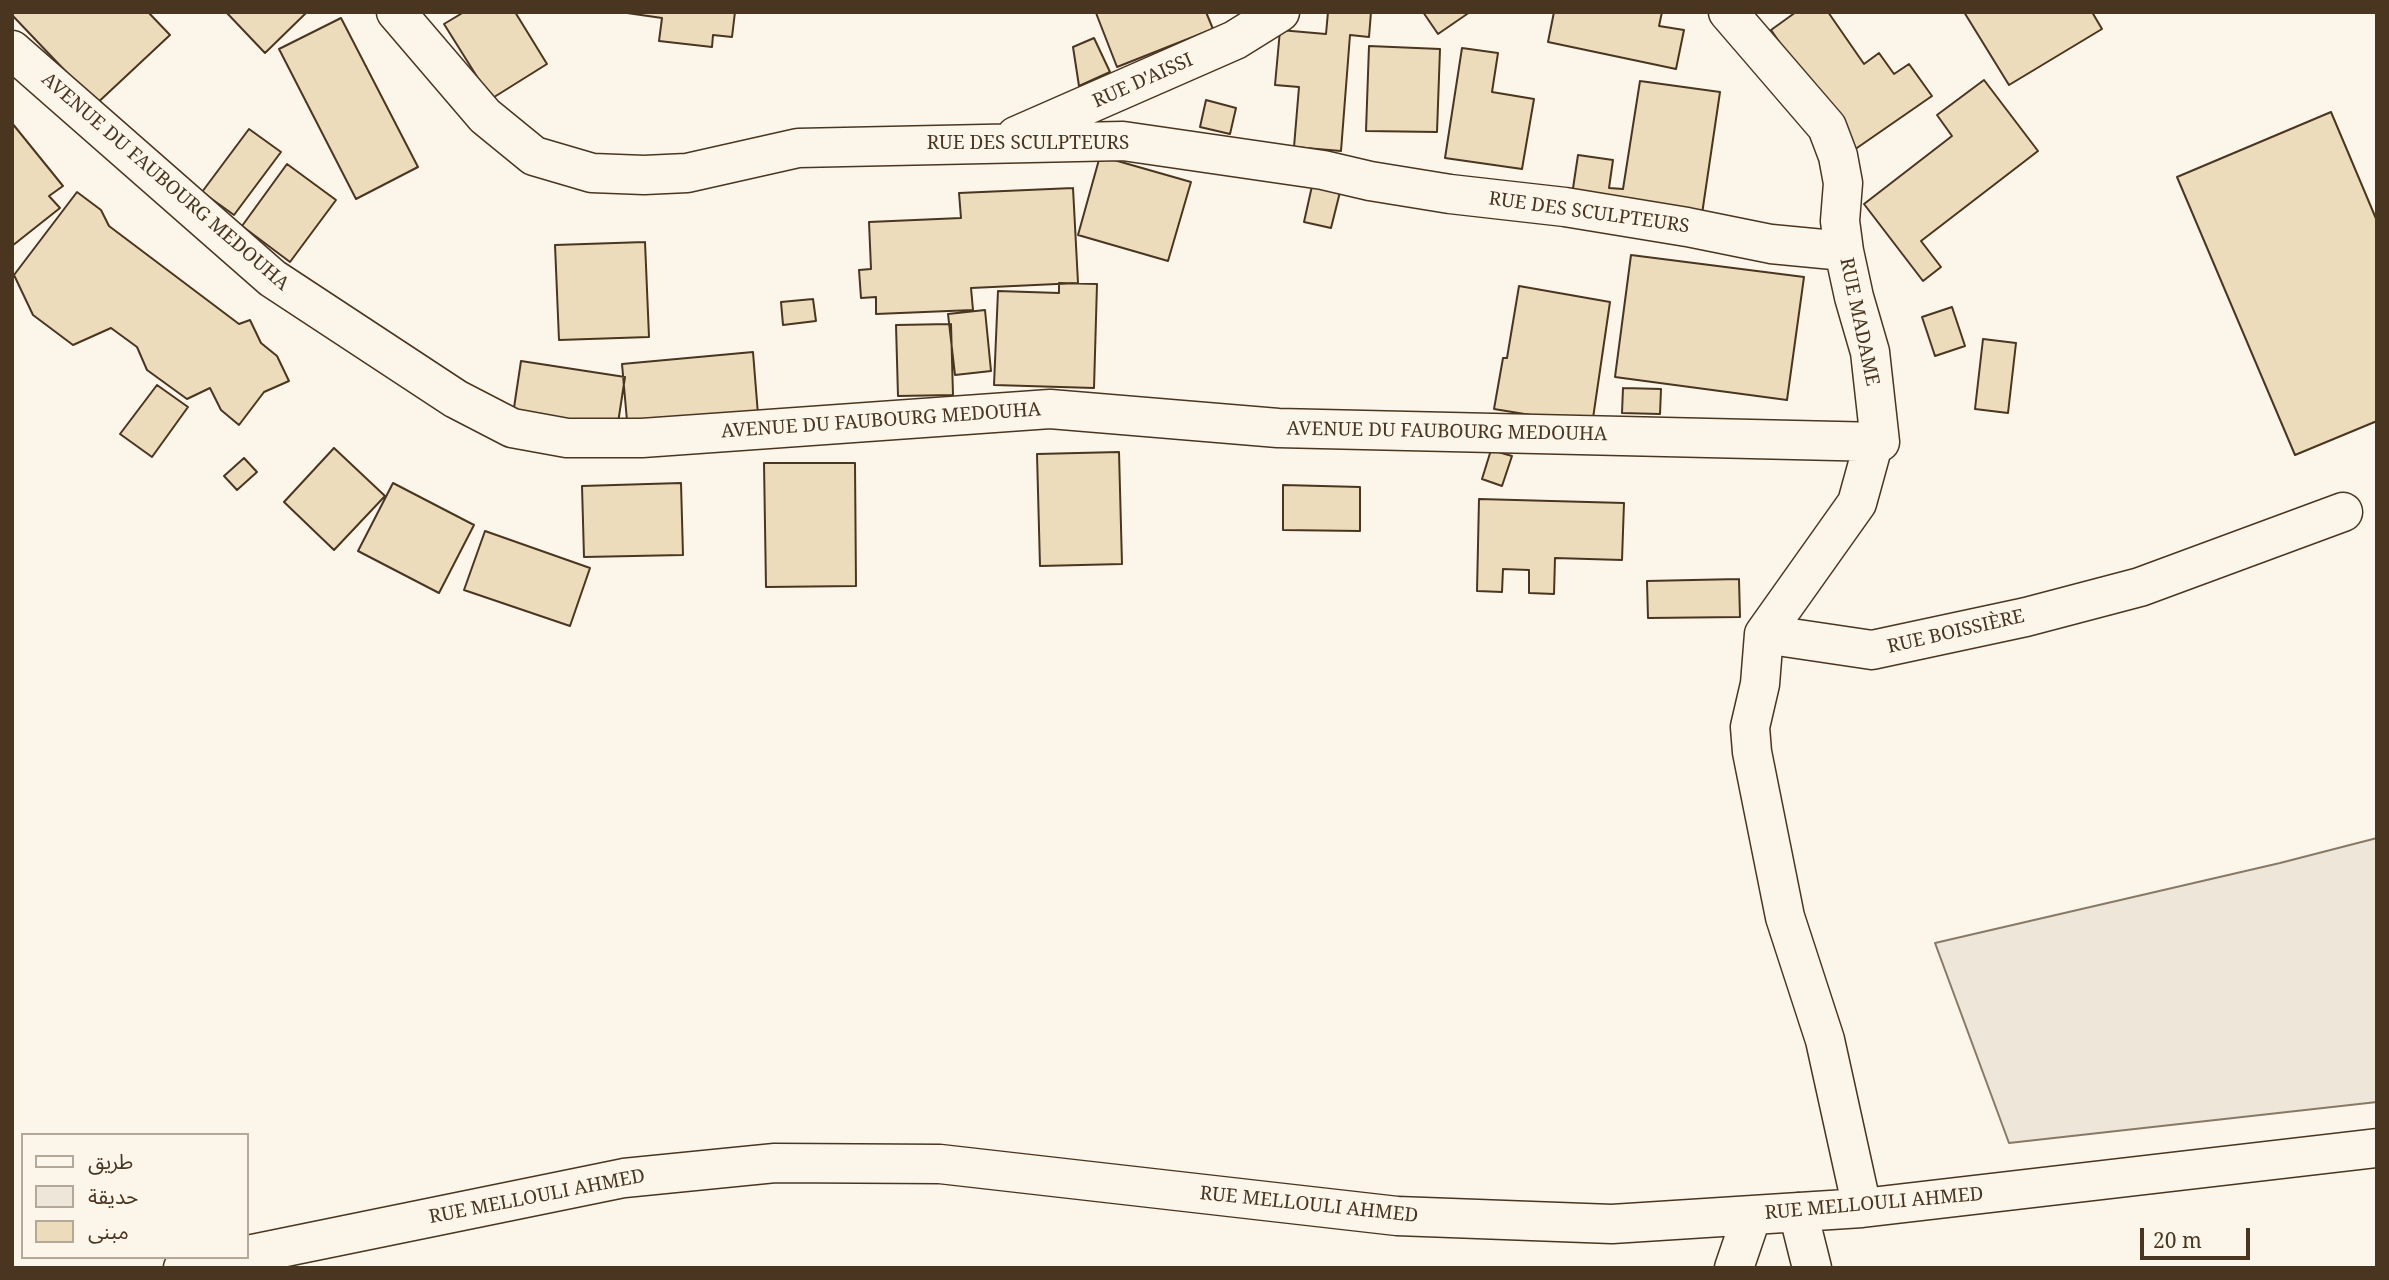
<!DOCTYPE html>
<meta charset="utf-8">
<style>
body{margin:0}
#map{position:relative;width:2389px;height:1280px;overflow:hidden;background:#fbf6e9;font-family:"Noto Serif","Noto Sans Arabic",serif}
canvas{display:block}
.frame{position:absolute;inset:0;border:14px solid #4a3520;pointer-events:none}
.legend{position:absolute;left:21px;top:1133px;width:228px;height:126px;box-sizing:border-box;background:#fbf6e9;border:2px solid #b4a999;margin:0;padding:9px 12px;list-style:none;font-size:21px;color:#4a3520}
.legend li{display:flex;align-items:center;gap:14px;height:35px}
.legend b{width:35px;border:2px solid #b4a999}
.scale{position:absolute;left:2140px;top:1228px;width:110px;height:32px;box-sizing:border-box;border:4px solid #4a3520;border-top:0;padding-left:9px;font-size:21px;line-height:24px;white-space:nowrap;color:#4a3520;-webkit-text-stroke:5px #fbf6e9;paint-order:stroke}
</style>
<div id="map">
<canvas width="2389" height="1280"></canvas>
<div class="frame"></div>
<ul class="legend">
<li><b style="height:9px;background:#fbf6e9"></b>طريق</li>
<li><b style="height:19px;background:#ede6d9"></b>حديقة</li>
<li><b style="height:19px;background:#ecdcbc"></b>مبنى</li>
</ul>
<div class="scale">20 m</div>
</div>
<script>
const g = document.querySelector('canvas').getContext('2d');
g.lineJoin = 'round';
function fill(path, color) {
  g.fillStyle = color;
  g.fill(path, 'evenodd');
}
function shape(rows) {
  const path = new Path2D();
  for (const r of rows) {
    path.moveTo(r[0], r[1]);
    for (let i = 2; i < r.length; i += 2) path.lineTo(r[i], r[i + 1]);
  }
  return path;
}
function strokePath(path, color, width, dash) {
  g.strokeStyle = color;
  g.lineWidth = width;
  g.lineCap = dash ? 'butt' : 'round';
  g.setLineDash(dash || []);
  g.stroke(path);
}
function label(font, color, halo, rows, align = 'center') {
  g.font = font + ' "Noto Serif",serif';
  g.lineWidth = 5;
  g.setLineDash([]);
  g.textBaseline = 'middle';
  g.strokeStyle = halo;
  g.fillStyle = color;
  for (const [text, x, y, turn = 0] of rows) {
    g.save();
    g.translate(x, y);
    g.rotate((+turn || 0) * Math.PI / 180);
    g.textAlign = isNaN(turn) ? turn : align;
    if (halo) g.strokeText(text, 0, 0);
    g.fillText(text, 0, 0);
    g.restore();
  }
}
const green = shape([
 [2377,838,2377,1102,2009,1143,1935,943,2280,863,2377,838]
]);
const building = shape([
 [12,12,148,12,170,35,92,108,71,77,12,15,12,12],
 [226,12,307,12,265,53,226,12],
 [464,12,515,12,547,64,491,99,444,24,464,12],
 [620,12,735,12,732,37,713,35,712,47,659,41,662,18,620,12],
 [1206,12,1213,29,1117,67,1096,13,1206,12],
 [1328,12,1371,12,1369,37,1350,35,1341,151,1294,147,1299,87,1275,85,1280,30,1326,34,1328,12],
 [1423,12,1470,12,1438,34,1423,12],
 [1554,12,1662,12,1659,26,1684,30,1676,69,1548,42,1554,12],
 [1796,12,1828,12,1864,64,1879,53,1894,74,1909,64,1932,96,1854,150,1771,30,1796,12],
 [1964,12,2092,12,2102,29,2009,85,1964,12],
 [341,18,418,167,356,199,279,49,341,18],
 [1094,38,1110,72,1079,86,1073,47,1094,38],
 [1369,46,1440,49,1437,132,1366,131,1369,46],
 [1462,48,1498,53,1492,92,1534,99,1522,169,1445,158,1462,48],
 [1984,80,2038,151,1921,241,1941,267,1923,281,1864,204,1952,136,1937,115,1984,80],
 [1640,81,1720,92,1702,214,1572,195,1578,155,1613,160,1609,188,1623,189,1640,81],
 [1206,100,1236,108,1230,134,1200,127,1206,100],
 [2331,112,2377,221,2377,421,2295,455,2177,177,2331,112],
 [12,123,63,186,49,196,60,208,12,246,12,123],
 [249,129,281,152,234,215,202,192,249,129],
 [1100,156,1191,182,1168,261,1078,235,1100,156],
 [287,164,336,200,290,262,242,226,287,164],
 [1312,186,1340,192,1331,228,1304,222,1312,186],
 [1073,188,1078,283,971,288,973,310,876,314,876,297,861,298,859,270,871,269,869,222,961,218,959,193,1073,188],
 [77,192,101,210,109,226,239,324,250,320,261,343,277,356,289,381,264,392,239,425,221,410,210,388,187,399,147,370,137,347,111,328,73,345,33,315,14,275,77,192],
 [645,242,649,337,559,340,555,245,645,242],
 [1631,255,1804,277,1787,400,1615,377,1631,255],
 [1059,283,1097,284,1094,388,994,385,998,291,1059,293,1059,283],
 [1519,286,1610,302,1592,425,1494,409,1503,358,1507,358,1519,286],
 [813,299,816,321,783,325,781,302,813,299],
 [1952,307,1965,346,1935,356,1922,317,1952,307],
 [985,310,991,371,955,375,948,314,985,310],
 [951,324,953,395,898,396,896,325,951,324],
 [1983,339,2016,343,2008,413,1975,409,1983,339],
 [753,352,759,427,628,432,622,364,753,352],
 [521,361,625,377,616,436,512,421,521,361],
 [157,385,188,407,152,457,120,434,157,385],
 [1623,388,1661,389,1660,414,1622,413,1623,388],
 [334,448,385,496,334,550,284,502,334,448],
 [1491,450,1512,456,1502,486,1482,479,1491,450],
 [1119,452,1122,564,1040,566,1037,454,1119,452],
 [244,458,257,472,237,490,224,476,244,458],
 [764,463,855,463,856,586,766,587,764,463],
 [393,483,474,525,439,593,358,551,393,483],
 [681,483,683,555,584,557,582,486,681,483],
 [1283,485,1360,487,1360,531,1283,530,1283,485],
 [1479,499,1624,503,1622,560,1555,558,1554,594,1529,593,1529,570,1503,569,1502,592,1477,591,1479,499],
 [485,531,590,568,570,626,464,590,485,531],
 [1739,579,1740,617,1648,618,1647,581,1739,579]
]);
const minor = shape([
 [396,12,485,116,534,156,592,173,644,175,687,173,798,148,1123,141,1323,170,1370,181,1450,194,1565,207,1687,227,1771,244,1844,251],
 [1728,12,1827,127,1838,156,1843,183,1840,221,1844,251,1854,297,1870,352,1880,442,1873,445,1857,503,1764,634],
 [12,50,272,278,456,399,512,428,567,438,642,438,1050,409,1278,428,1880,442],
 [1016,136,1235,40,1280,12],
 [1862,1208,1825,1040,1785,917,1752,752,1750,727,1760,684,1764,634,1872,650,2026,617,2140,587,2343,512],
 [1798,1212,1812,1268],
 [247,1255,624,1178,775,1163,940,1164,1397,1216,1612,1224,1862,1208,2377,1148],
 [183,1268,234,1257],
 [1734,1268,1752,1215]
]);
const streetNames = [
 ["RUE D'AISSI",1143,81,-24],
 ["RUE DES SCULPTEURS",1028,144],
 ["AVENUE DU FAUBOURG MEDOUHA",165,182,41],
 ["RUE DES SCULPTEURS",1589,213,8],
 ["RUE MADAME",1859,322,78],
 ["AVENUE DU FAUBOURG MEDOUHA",881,421,-4],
 ["AVENUE DU FAUBOURG MEDOUHA",1447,432,1],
 ["RUE BOISSIÈRE",1956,632,-13],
 ["RUE MELLOULI AHMED",537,1197,-11],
 ["RUE MELLOULI AHMED",1874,1204,-5],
 ["RUE MELLOULI AHMED",1309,1205,6]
];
fill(green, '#ede6d9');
strokePath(green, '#887966', 2);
fill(building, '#ecdcbc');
strokePath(building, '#4a3520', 2);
strokePath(minor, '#4a3520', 41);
strokePath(minor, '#fbf6e9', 38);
label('19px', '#4a3520', '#fbf6e9', streetNames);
</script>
